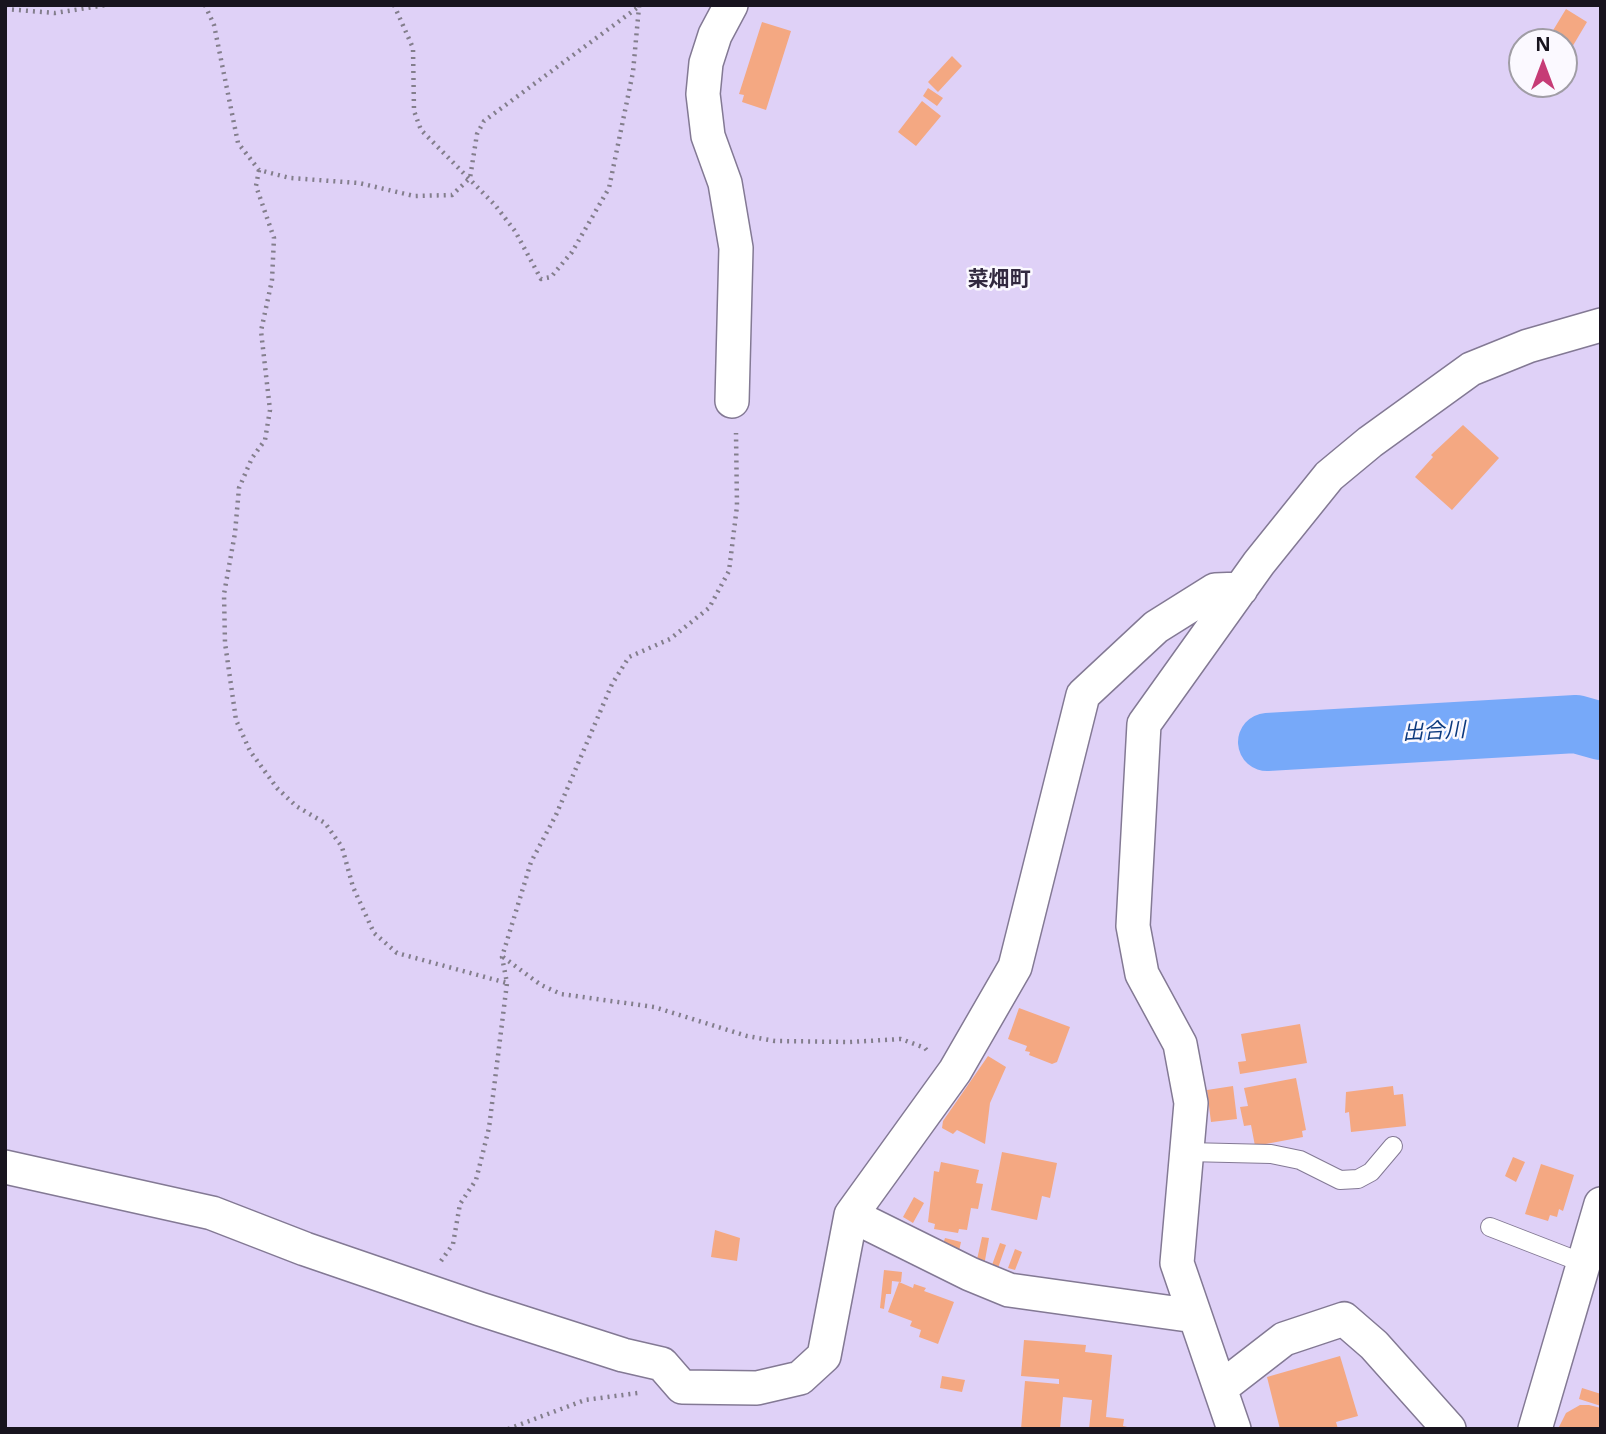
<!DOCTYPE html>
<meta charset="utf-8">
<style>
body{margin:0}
#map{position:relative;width:1606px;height:1434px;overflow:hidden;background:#f0e9fb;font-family:"Open Sans",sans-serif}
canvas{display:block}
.frame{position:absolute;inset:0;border:7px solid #18141e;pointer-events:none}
.north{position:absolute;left:1508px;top:28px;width:70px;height:70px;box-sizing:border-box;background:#fbf9ff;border:2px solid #a09da5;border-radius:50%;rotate:0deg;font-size:19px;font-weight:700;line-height:28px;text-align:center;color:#18141e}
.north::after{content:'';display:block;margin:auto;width:24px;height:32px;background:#c63c76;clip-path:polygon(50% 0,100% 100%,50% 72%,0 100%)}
</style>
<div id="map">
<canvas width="1606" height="1434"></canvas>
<div class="frame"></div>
<div class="north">N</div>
</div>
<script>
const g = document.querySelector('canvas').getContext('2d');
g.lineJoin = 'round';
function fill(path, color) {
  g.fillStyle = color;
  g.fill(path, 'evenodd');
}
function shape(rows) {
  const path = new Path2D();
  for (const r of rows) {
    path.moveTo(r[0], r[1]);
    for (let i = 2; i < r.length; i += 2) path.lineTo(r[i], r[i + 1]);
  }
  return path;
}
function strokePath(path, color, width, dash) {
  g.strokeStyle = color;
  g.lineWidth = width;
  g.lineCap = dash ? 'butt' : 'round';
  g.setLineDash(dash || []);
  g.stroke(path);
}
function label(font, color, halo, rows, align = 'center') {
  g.font = font + ' "Open Sans","Noto Sans JP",sans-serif';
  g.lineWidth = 5;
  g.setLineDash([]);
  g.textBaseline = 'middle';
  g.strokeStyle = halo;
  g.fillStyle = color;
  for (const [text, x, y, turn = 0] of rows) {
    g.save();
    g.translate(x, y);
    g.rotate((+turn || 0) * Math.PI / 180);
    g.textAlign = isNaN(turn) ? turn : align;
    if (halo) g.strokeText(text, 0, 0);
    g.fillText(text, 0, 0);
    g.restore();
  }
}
const green = shape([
 [5,5,1601,5,1601,1429,5,1429],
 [1522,42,1564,42,1564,84,1522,84]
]);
const river = shape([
 [1267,742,1576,724,1601,731]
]);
const building = shape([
 [1566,9,1587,22,1568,54,1564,52,1564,42,1546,42],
 [762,22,791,31,766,110,742,102,744,95,739,94],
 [952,56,962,66,938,92,928,82],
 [928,88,943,98,937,106,923,96],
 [922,101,941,116,916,146,898,132],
 [1463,425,1499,458,1452,510,1415,477,1433,457,1431,455],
 [1019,1008,1070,1027,1057,1062,1052,1064,1029,1055,1030,1052,1025,1051,1027,1046,1008,1039],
 [1300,1024,1307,1063,1240,1074,1238,1062,1246,1061,1241,1034],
 [988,1056,1006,1067,990,1103,985,1144,957,1130,953,1134,942,1128,943,1121],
 [1296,1078,1306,1130,1302,1131,1303,1137,1255,1146,1251,1125,1244,1126,1240,1107,1248,1106,1244,1088],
 [1233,1086,1237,1119,1211,1122,1207,1090],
 [1393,1086,1394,1095,1403,1094,1406,1126,1351,1132,1349,1112,1345,1113,1346,1092],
 [1002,1152,1057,1163,1050,1198,1042,1196,1037,1220,991,1210],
 [1513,1157,1525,1162,1516,1182,1505,1176],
 [941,1162,979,1170,976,1183,983,1184,978,1209,971,1208,967,1230,959,1229,958,1233,934,1229,935,1224,928,1222,934,1171,939,1172],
 [1541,1164,1574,1175,1563,1211,1559,1209,1557,1217,1550,1215,1548,1221,1525,1214],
 [914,1197,924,1203,913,1223,903,1217],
 [715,1230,740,1238,737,1261,711,1257],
 [982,1237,989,1238,984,1266,976,1264],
 [945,1238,961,1242,959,1251,942,1247],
 [1000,1243,1006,1245,998,1268,992,1265],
 [1015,1249,1022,1252,1015,1270,1008,1268],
 [884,1270,902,1272,901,1282,892,1281,891,1294,886,1294,884,1309,880,1308],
 [899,1282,913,1288,914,1284,926,1288,924,1291,954,1302,938,1344,919,1337,921,1330,910,1326,912,1321,888,1312],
 [1024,1340,1086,1345,1085,1352,1112,1355,1106,1417,1124,1419,1123,1426,1136,1429,1089,1429,1092,1400,1063,1397,1060,1429,1021,1429,1025,1381,1059,1384,1059,1379,1021,1376],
 [1340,1356,1358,1416,1336,1422,1338,1429,1280,1429,1267,1377],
 [942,1376,965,1380,962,1392,940,1388],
 [1582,1388,1601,1394,1601,1406,1579,1399],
 [1589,1405,1601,1408,1601,1429,1558,1429,1566,1413,1580,1405]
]);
const path = shape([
 [205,5,214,25,238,143,259,170,290,178,359,183,414,196,452,195,470,178,477,134,484,121,641,5],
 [394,5,413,48,414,111,421,130,495,205,515,231,541,279,551,277,572,252,609,188,633,72,639,7],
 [5,9,55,13,106,5],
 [259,170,256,186,274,238,272,280,261,331,270,410,265,440,252,458,239,488,235,533,224,594,225,643,236,720,250,751,277,788,296,806,325,823,342,847,353,887,374,933,397,953,507,983],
 [503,957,541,985,561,994,654,1007,747,1036,775,1041,850,1042,901,1039,925,1048,929,1053],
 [441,1261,453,1244,460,1204,476,1180,489,1128,507,983,502,957,531,862,556,815,612,684,629,657,670,639,709,608,729,571,737,506,736,433],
 [508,1429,585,1400,638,1393]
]);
const service = shape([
 [1187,1152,1271,1154,1300,1160,1340,1180,1358,1179,1371,1172,1393,1146],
 [1490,1227,1583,1263]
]);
const minor = shape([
 [731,5,715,35,706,63,703,94,708,136,725,183,736,248,732,401],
 [5,1167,212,1213,305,1249,480,1309,623,1355,662,1364,682,1387,757,1388,800,1378,824,1356,851,1215,955,1071,1015,967,1083,695,1156,627,1215,590,1241,589],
 [851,1215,970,1274,1009,1290,1195,1316],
 [1222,1387,1284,1339,1344,1319,1374,1345,1449,1429],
 [1234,1429,1177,1263,1191,1103,1180,1044,1142,974,1133,926,1144,724,1259,563,1329,476,1370,442,1471,369,1528,346,1601,325],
 [1535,1429,1601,1204]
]);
const neighbourhoodNames = [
 ["菜畑町",999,280]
];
const waterNames = [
 ["出合川",1434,732,-3]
];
fill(green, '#dfd1f7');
strokePath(river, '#77a9f9', 58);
fill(building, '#f4a882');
strokePath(service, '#837994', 20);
strokePath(minor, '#837994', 36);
strokePath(path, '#837e8c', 4.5, [2, 5]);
strokePath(service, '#fff', 18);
strokePath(minor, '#fff', 33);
label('bold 21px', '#32293f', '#fbf9ff', neighbourhoodNames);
label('italic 21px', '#0c397e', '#fbf9ff', waterNames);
</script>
